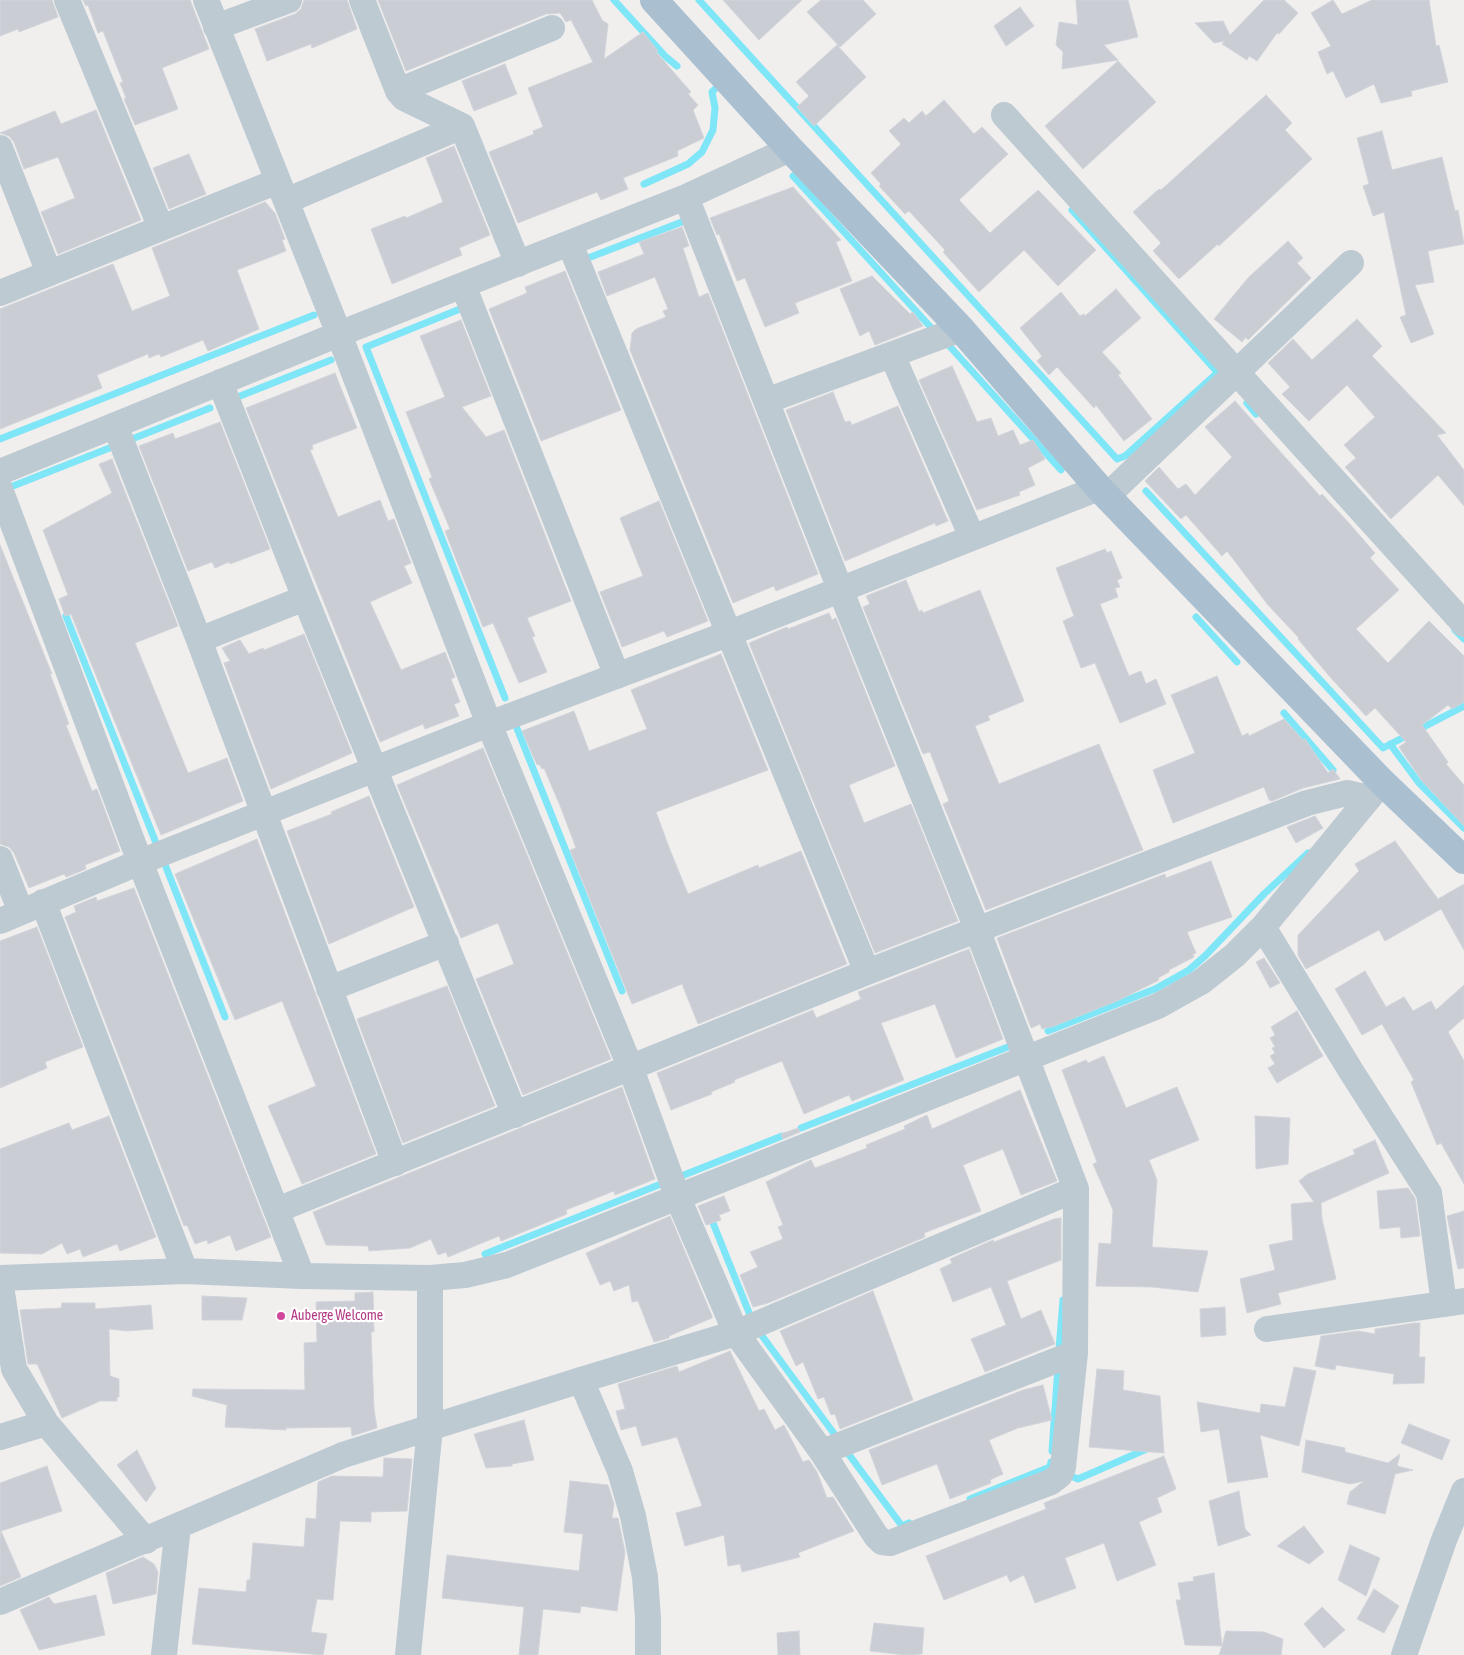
<!DOCTYPE html>
<style>
body{margin:0}
canvas{display:block;background:#f1eeee}
</style>
<canvas width="1464" height="1655"></canvas>
<script>
const g = document.querySelector('canvas').getContext('2d');
g.lineJoin = 'round';
function shape(rows) {
  const path = new Path2D();
  for (const r of rows) {
    path.moveTo(r[0], r[1]);
    for (let i = 2; i < r.length; i += 2) path.lineTo(r[i], r[i + 1]);
  }
  return path;
}
function strokePath(path, color, width, dash) {
  g.strokeStyle = color;
  g.lineWidth = width;
  g.lineCap = dash ? 'butt' : 'round';
  g.setLineDash(dash || []);
  g.stroke(path);
}
function fill(path, color) {
  g.fillStyle = color;
  g.fill(path, 'evenodd');
}
function label(font, color, halo, rows, align = 'center') {
  g.font = font + ' "Asap Condensed",sans-serif';
  g.lineWidth = 4.5;
  g.setLineDash([]);
  g.textBaseline = 'middle';
  g.strokeStyle = halo;
  g.fillStyle = color;
  for (const [text, x, y, turn = 0] of rows) {
    g.save();
    g.translate(x, y);
    g.rotate((+turn || 0) * Math.PI / 180);
    g.textAlign = isNaN(turn) ? turn : align;
    if (halo) g.strokeText(text, 0, 0);
    g.fillText(text, 0, 0);
    g.restore();
  }
}
const stream = shape([
 [614,0,666,57,677,66],
 [699,0,1117,459,1125,456,1217,373],
 [793,176,936,333],
 [644,184,688,164,702,152,713,130,715,108,712,92,716,88],
 [1072,210,1218,373],
 [588,258,687,220],
 [465,307,366,347,505,698],
 [944,340,1061,470],
 [235,398,331,360],
 [1247,403,1256,414],
 [0,439,314,315],
 [127,441,210,408],
 [13,486,117,445],
 [1146,491,1383,748,1464,706],
 [66,616,156,843],
 [1196,617,1237,662],
 [1455,630,1464,639],
 [1284,713,1333,770],
 [516,726,622,991],
 [1390,744,1419,783,1464,828],
 [162,857,225,1017],
 [1048,1031,1155,989,1189,970,1205,956,1264,894,1308,853],
 [801,1128,1013,1045],
 [684,1175,782,1136],
 [713,1223,752,1320],
 [485,1254,666,1182],
 [757,1329,838,1439],
 [1059,1349,1063,1300],
 [1052,1451,1058,1367],
 [847,1452,902,1526,909,1523],
 [1071,1476,1078,1479,1149,1448],
 [970,1499,1050,1467,1051,1462]
]);
const building = shape([
 [0,0,52,0,58,17,19,32,18,29,0,36,0,0],
 [83,0,190,0,209,49,162,68,178,109,135,125,124,99,126,98,120,83,123,82,103,31,98,33,88,5,86,6,83,0],
 [304,0,347,0,357,29,312,48,311,44,267,61,255,29,295,14,301,9,304,0],
 [378,0,592,0,602,20,608,24,604,59,643,32,658,51,656,52,691,92,688,94,698,105,693,110,704,138,677,151,678,156,623,178,628,189,601,200,597,192,518,223,489,152,534,134,533,131,543,127,528,88,593,62,571,20,566,22,560,13,546,14,406,71,378,0],
 [723,0,802,0,759,40,723,0],
 [821,0,863,0,876,14,840,47,807,12,821,0],
 [1076,0,1128,0,1138,37,1104,45,1118,60,1062,69,1063,52,1056,45,1059,22,1078,25,1076,0],
 [1264,0,1284,0,1298,13,1279,34,1277,33,1257,61,1249,56,1247,60,1222,44,1225,41,1214,43,1195,23,1223,21,1230,35,1264,0],
 [1333,0,1342,14,1372,0,1429,0,1436,46,1439,45,1448,82,1411,91,1412,96,1381,103,1374,84,1346,98,1333,71,1327,74,1318,52,1331,46,1311,13,1333,0],
 [1020,7,1034,26,1006,46,994,26,1020,7],
 [837,45,866,77,814,126,797,107,809,96,796,82,837,45],
 [1118,61,1156,102,1083,169,1045,126,1118,61],
 [505,64,517,94,474,111,462,81,505,64],
 [1266,95,1292,123,1285,130,1312,159,1219,246,1218,244,1179,279,1153,251,1161,243,1133,212,1159,189,1161,190,1266,95],
 [944,100,974,134,982,127,1008,154,959,200,990,233,1038,190,1096,250,1058,286,1024,250,979,292,943,252,945,250,909,211,905,214,879,186,881,184,871,173,901,144,889,131,904,118,909,123,922,111,926,116,944,100],
 [96,110,141,220,58,254,41,212,75,198,58,157,24,169,14,142,9,136,0,133,55,111,61,124,96,110],
 [1382,131,1392,170,1442,157,1455,211,1458,210,1464,244,1428,251,1434,282,1415,285,1434,334,1411,343,1400,317,1406,315,1384,212,1373,216,1363,186,1369,184,1357,138,1382,131],
 [454,146,490,235,459,248,462,255,392,284,371,229,405,216,406,218,443,202,426,158,454,146],
 [189,154,206,194,169,209,153,168,189,154],
 [793,187,841,240,836,242,852,281,795,303,799,313,765,327,745,278,737,281,719,234,717,235,710,218,793,187],
 [265,202,275,213,285,239,282,240,286,251,237,270,259,329,208,351,203,340,161,357,159,354,149,358,148,354,97,375,102,388,0,429,0,309,113,264,132,311,170,296,152,248,265,202],
 [682,227,689,246,683,248,699,297,708,293,818,574,776,591,774,586,733,603,630,350,632,333,636,329,666,317,663,311,668,309,655,277,607,296,598,272,644,254,639,242,682,227],
 [1288,241,1303,258,1297,263,1311,278,1248,340,1246,337,1242,342,1214,319,1248,278,1288,241],
 [565,271,621,410,541,441,489,309,527,293,525,287,565,271],
 [872,276,910,314,913,312,923,326,875,345,869,331,860,336,840,289,872,276],
 [1116,289,1141,318,1102,352,1121,373,1118,375,1152,419,1124,441,1096,405,1094,408,1057,367,1049,375,1037,361,1042,356,1020,328,1061,292,1080,316,1084,314,1085,316,1116,289],
 [1357,319,1382,346,1372,356,1446,433,1437,435,1464,470,1464,506,1438,475,1391,519,1345,467,1356,458,1344,445,1375,417,1347,385,1309,421,1282,394,1290,387,1268,363,1293,339,1312,360,1357,319],
 [461,320,491,396,462,407,486,437,504,430,571,601,527,618,535,636,532,637,547,672,519,683,493,623,483,627,461,572,445,531,450,529,429,479,432,477,406,412,445,397,420,336,461,320],
 [952,366,977,422,991,418,998,436,1013,430,1020,445,1033,440,1045,459,1028,468,1035,485,1019,492,1020,495,977,510,919,380,952,366],
 [335,373,357,428,312,445,313,449,310,450,338,517,380,500,388,521,394,519,411,563,404,566,412,583,370,602,401,670,445,652,455,677,451,679,460,702,454,704,459,716,425,729,423,724,380,742,246,408,335,373],
 [833,392,845,422,850,421,852,425,898,406,948,521,936,526,935,523,845,561,786,410,833,392],
 [1235,401,1320,496,1322,494,1348,522,1375,553,1370,558,1399,590,1356,629,1388,663,1429,621,1464,656,1464,702,1452,709,1448,705,1422,725,1448,762,1446,764,1464,785,1464,826,1422,781,1399,747,1406,742,1375,708,1366,716,1330,677,1298,639,1299,638,1268,605,1227,551,1222,556,1186,515,1181,519,1145,481,1159,467,1178,489,1186,484,1195,495,1232,457,1205,427,1235,401],
 [220,422,270,549,230,564,229,562,215,568,212,562,188,571,139,446,173,433,175,439,220,422],
 [112,459,178,626,135,643,188,773,227,758,243,801,161,835,71,614,65,616,59,599,68,595,43,530,112,493,99,464,112,459],
 [659,501,708,621,667,637,664,631,622,647,600,592,643,576,620,518,659,501],
 [0,545,52,674,50,674,69,724,66,725,92,791,97,789,120,851,85,865,86,869,66,877,64,874,29,888,14,853,9,847,0,844,0,545],
 [1105,549,1107,553,1111,551,1122,578,1117,580,1120,587,1115,588,1118,597,1100,604,1129,676,1141,671,1146,684,1156,679,1166,704,1120,723,1095,663,1081,668,1063,621,1074,616,1056,568,1105,549],
 [906,580,919,612,922,610,923,613,980,590,1024,701,988,716,990,720,975,726,999,784,1099,744,1143,850,986,910,943,804,949,801,930,752,923,754,863,607,870,604,866,596,906,580],
 [829,613,832,620,836,618,895,766,849,785,864,823,911,804,958,921,875,953,749,643,787,627,788,629,829,613],
 [304,634,352,753,271,789,224,663,230,661,222,648,240,640,249,654,263,648,264,650,304,634],
 [721,654,768,770,656,812,670,850,688,894,758,865,759,868,801,851,847,964,698,1024,682,984,632,1004,570,850,576,848,561,808,544,768,542,769,539,764,537,765,522,731,574,711,589,751,647,729,631,690,721,654],
 [1217,676,1242,736,1248,733,1249,736,1284,719,1303,740,1305,739,1328,773,1333,769,1340,779,1303,788,1272,801,1269,800,1264,787,1173,823,1153,770,1195,753,1171,695,1217,676],
 [483,748,611,1059,523,1095,476,979,514,964,498,923,461,938,397,785,483,748],
 [369,796,414,907,329,944,287,831,332,814,331,812,369,796],
 [1315,816,1323,828,1296,843,1287,827,1315,816],
 [257,839,376,1154,302,1184,268,1106,316,1086,282,1001,235,1020,175,874,257,839],
 [1395,841,1438,899,1464,884,1464,950,1441,909,1385,941,1379,930,1306,969,1298,955,1298,935,1359,871,1355,864,1395,841],
 [1211,861,1232,917,1187,932,1196,953,1193,954,1194,957,1169,970,1169,972,1158,978,1159,980,1119,1000,1054,1026,1042,1029,1040,1024,1031,1028,997,938,1165,874,1166,878,1211,861],
 [134,888,271,1237,236,1251,230,1235,208,1244,207,1240,195,1244,187,1225,184,1226,65,917,76,912,74,906,96,897,97,901,134,888],
 [37,927,83,1047,45,1062,47,1068,0,1088,0,941,37,927],
 [969,949,1003,1039,956,1058,935,1004,881,1023,904,1080,852,1101,849,1095,804,1114,782,1061,734,1080,735,1082,711,1092,712,1094,671,1110,657,1073,813,1010,816,1018,861,999,858,992,969,949],
 [1264,958,1280,983,1270,988,1256,962,1264,958],
 [1365,971,1386,1007,1404,997,1413,1011,1431,1001,1436,1010,1464,985,1464,1018,1448,1032,1464,1061,1464,1184,1441,1143,1437,1145,1411,1082,1414,1080,1382,1024,1362,1035,1335,989,1365,971],
 [447,986,495,1106,403,1143,357,1019,447,986],
 [1297,1011,1323,1056,1277,1083,1268,1068,1275,1064,1270,1056,1275,1053,1272,1048,1275,1047,1270,1038,1275,1035,1271,1027,1297,1011],
 [1104,1056,1126,1108,1177,1087,1199,1140,1149,1160,1157,1180,1152,1247,1208,1251,1198,1292,1152,1287,1096,1286,1099,1243,1111,1244,1113,1210,1093,1164,1097,1162,1062,1070,1086,1060,1088,1063,1104,1056],
 [622,1087,655,1179,615,1195,614,1191,566,1210,567,1214,501,1241,499,1236,448,1257,446,1252,438,1255,431,1239,410,1248,369,1251,368,1246,326,1245,313,1212,622,1087],
 [1020,1090,1057,1181,1021,1195,1003,1149,963,1165,981,1211,924,1233,925,1237,768,1303,753,1307,740,1275,758,1267,750,1252,783,1239,778,1227,783,1225,766,1182,811,1160,815,1168,867,1148,866,1145,905,1129,904,1126,927,1115,932,1129,1020,1090],
 [109,1116,156,1237,120,1251,117,1244,83,1257,80,1249,67,1254,62,1243,42,1254,0,1253,0,1149,69,1123,72,1130,109,1116],
 [1255,1116,1290,1118,1288,1164,1256,1169,1255,1116],
 [798,1128,800,1132,783,1139,781,1134,798,1128],
 [1375,1140,1389,1173,1321,1203,1322,1219,1336,1279,1278,1293,1281,1304,1247,1313,1240,1279,1275,1270,1269,1245,1293,1240,1291,1204,1314,1202,1299,1181,1308,1174,1355,1154,1353,1150,1375,1140],
 [1408,1188,1415,1198,1420,1236,1401,1238,1400,1227,1380,1229,1377,1191,1408,1188],
 [724,1196,730,1211,719,1215,721,1220,706,1225,698,1206,724,1196],
 [1464,1211,1464,1268,1458,1269,1447,1216,1464,1211],
 [670,1216,712,1316,712,1318,669,1336,669,1338,654,1342,638,1301,632,1302,629,1285,614,1291,610,1281,600,1285,586,1253,670,1216],
 [1061,1218,1061,1260,1007,1281,1021,1319,1041,1310,1055,1344,985,1372,971,1339,1006,1325,991,1287,953,1302,940,1269,952,1263,950,1259,993,1240,994,1242,1054,1219,1061,1218],
 [873,1291,913,1400,840,1429,835,1414,831,1415,824,1397,818,1399,803,1362,796,1366,780,1331,873,1291],
 [373,1292,374,1332,371,1332,374,1409,377,1428,352,1436,351,1427,286,1428,286,1430,225,1427,227,1405,192,1396,193,1389,305,1390,304,1343,317,1342,316,1302,355,1301,355,1293,373,1292],
 [202,1296,247,1298,242,1320,202,1320,202,1296],
 [62,1303,95,1303,95,1309,151,1305,153,1329,127,1331,109,1329,110,1376,119,1379,119,1397,117,1397,117,1401,100,1401,62,1418,37,1364,28,1364,20,1310,61,1308,62,1303],
 [1225,1307,1226,1335,1201,1337,1200,1309,1225,1307],
 [1415,1323,1420,1323,1419,1357,1425,1357,1424,1383,1393,1384,1394,1374,1336,1365,1335,1370,1315,1366,1321,1336,1358,1331,1375,1334,1375,1329,1415,1323],
 [730,1351,759,1411,764,1409,775,1430,784,1425,803,1462,809,1460,817,1472,827,1498,833,1497,854,1531,798,1553,800,1557,742,1572,740,1564,728,1566,724,1535,685,1546,676,1513,702,1506,677,1437,642,1446,636,1426,621,1430,616,1411,625,1409,618,1384,677,1366,679,1372,730,1351],
 [1294,1367,1316,1371,1299,1446,1260,1435,1268,1477,1228,1483,1219,1429,1201,1432,1197,1402,1260,1413,1261,1404,1285,1407,1294,1367],
 [1097,1369,1124,1371,1123,1390,1160,1396,1164,1453,1089,1447,1097,1369],
 [1043,1385,1052,1420,1018,1428,989,1440,1003,1474,990,1480,991,1483,950,1499,937,1464,882,1485,869,1450,1023,1390,1043,1385],
 [524,1420,534,1460,512,1464,512,1466,486,1468,474,1434,524,1420],
 [1409,1424,1450,1440,1442,1460,1401,1443,1409,1424],
 [1306,1440,1345,1448,1345,1452,1388,1463,1400,1454,1397,1466,1413,1470,1395,1474,1385,1514,1347,1504,1350,1492,1364,1481,1350,1484,1302,1472,1306,1440],
 [137,1450,156,1488,146,1502,117,1465,137,1450],
 [1164,1456,1176,1489,1157,1498,1162,1512,1139,1522,1156,1565,1117,1581,1104,1543,1065,1558,1076,1588,1035,1603,1024,1575,1010,1582,1007,1575,944,1600,926,1556,1046,1509,1044,1503,1164,1456],
 [384,1458,412,1459,407,1511,371,1512,371,1522,340,1521,333,1600,317,1599,311,1632,327,1634,323,1655,192,1644,199,1588,246,1592,247,1580,250,1580,253,1543,304,1547,306,1518,316,1519,318,1482,332,1476,383,1477,384,1458],
 [47,1466,62,1511,1,1531,21,1577,0,1586,0,1483,47,1466],
 [570,1481,608,1485,614,1504,612,1518,618,1518,625,1552,617,1611,581,1606,580,1613,543,1609,538,1655,519,1655,524,1607,442,1598,447,1555,579,1571,583,1534,564,1532,570,1481],
 [1239,1491,1245,1529,1251,1535,1218,1546,1209,1501,1239,1491],
 [1304,1526,1324,1552,1309,1564,1277,1546,1304,1526],
 [1350,1545,1380,1558,1366,1596,1338,1580,1350,1545],
 [143,1557,154,1564,158,1572,156,1594,113,1604,106,1573,143,1557],
 [1214,1573,1222,1646,1226,1631,1264,1632,1283,1639,1281,1655,1219,1655,1222,1646,1185,1645,1176,1600,1181,1600,1178,1583,1194,1581,1193,1577,1214,1573],
 [1374,1589,1399,1606,1384,1633,1357,1619,1374,1589],
 [96,1595,105,1635,39,1650,20,1610,49,1597,54,1604,96,1595],
 [1322,1607,1345,1630,1324,1648,1304,1624,1322,1607],
 [874,1623,924,1628,922,1654,905,1655,870,1651,874,1623],
 [799,1631,800,1655,778,1655,777,1633,799,1631]
]);
const minor = shape([
 [67,0,161,228],
 [206,0,339,334,489,724,631,1069,678,1198,736,1333,822,1452,876,1536,882,1542,890,1543,1051,1482,1060,1475,1063,1467,1075,1353],
 [362,0,398,91,404,98,462,126,518,264],
 [216,27,289,0],
 [398,91,552,28],
 [1004,115,1464,624],
 [0,148,49,273],
 [686,197,840,589,977,929,1076,1189,1075,1353,822,1452],
 [286,201,462,126],
 [570,244,867,972],
 [463,285,617,676],
 [0,293,278,181],
 [892,355,972,537],
 [220,382,305,598,515,1115],
 [766,401,961,329],
 [115,425,199,640,395,1163],
 [0,472,339,334,686,197,790,149],
 [0,489,140,862,302,1276],
 [1107,496,1351,263],
 [199,640,305,598],
 [0,859,21,912],
 [43,902,185,1271],
 [0,921,140,862,489,724,730,633,1099,488],
 [1263,927,1351,1071,1429,1193,1444,1304],
 [329,989,446,943],
 [277,1210,867,972,1307,803,1347,793,1369,798],
 [0,1278,185,1271,302,1276,430,1278,465,1275,507,1265,1158,1006,1201,982,1235,955,1263,927,1382,782],
 [0,1280,14,1369,46,1423,146,1541],
 [1267,1329,1464,1301],
 [581,1380,736,1333,1076,1189],
 [0,1437,46,1423],
 [0,1602,343,1455,581,1380,620,1471,633,1516,645,1577,648,1618,648,1655],
 [164,1655,178,1526],
 [408,1655,430,1427,430,1278],
 [1404,1655,1444,1540,1464,1491]
]);
const primary = shape([
 [654,0,790,149,961,329,1099,488,1382,782,1464,860]
]);
const markers = [
 [281,1316,5,"#d1479c"]
];
const hotelNames = [
 ["Auberge Welcome",291,1316]
];
strokePath(stream, '#7fe6f7', 7);
fill(building, '#caced4');
strokePath(building, '#d1d5db', 1);
strokePath(minor, '#bdcad2', 26);
strokePath(primary, '#aac0d1', 28);
for (const [x, y, r, color] of markers) {
  const dot = new Path2D();
  dot.arc(x, y, r, 0, 2 * Math.PI);
  g.fillStyle = color;
  g.fill(dot);
  strokePath(dot, '#fff', 2);
}
label('14px', '#b23c85', '#fff', hotelNames, 'left');
</script>
